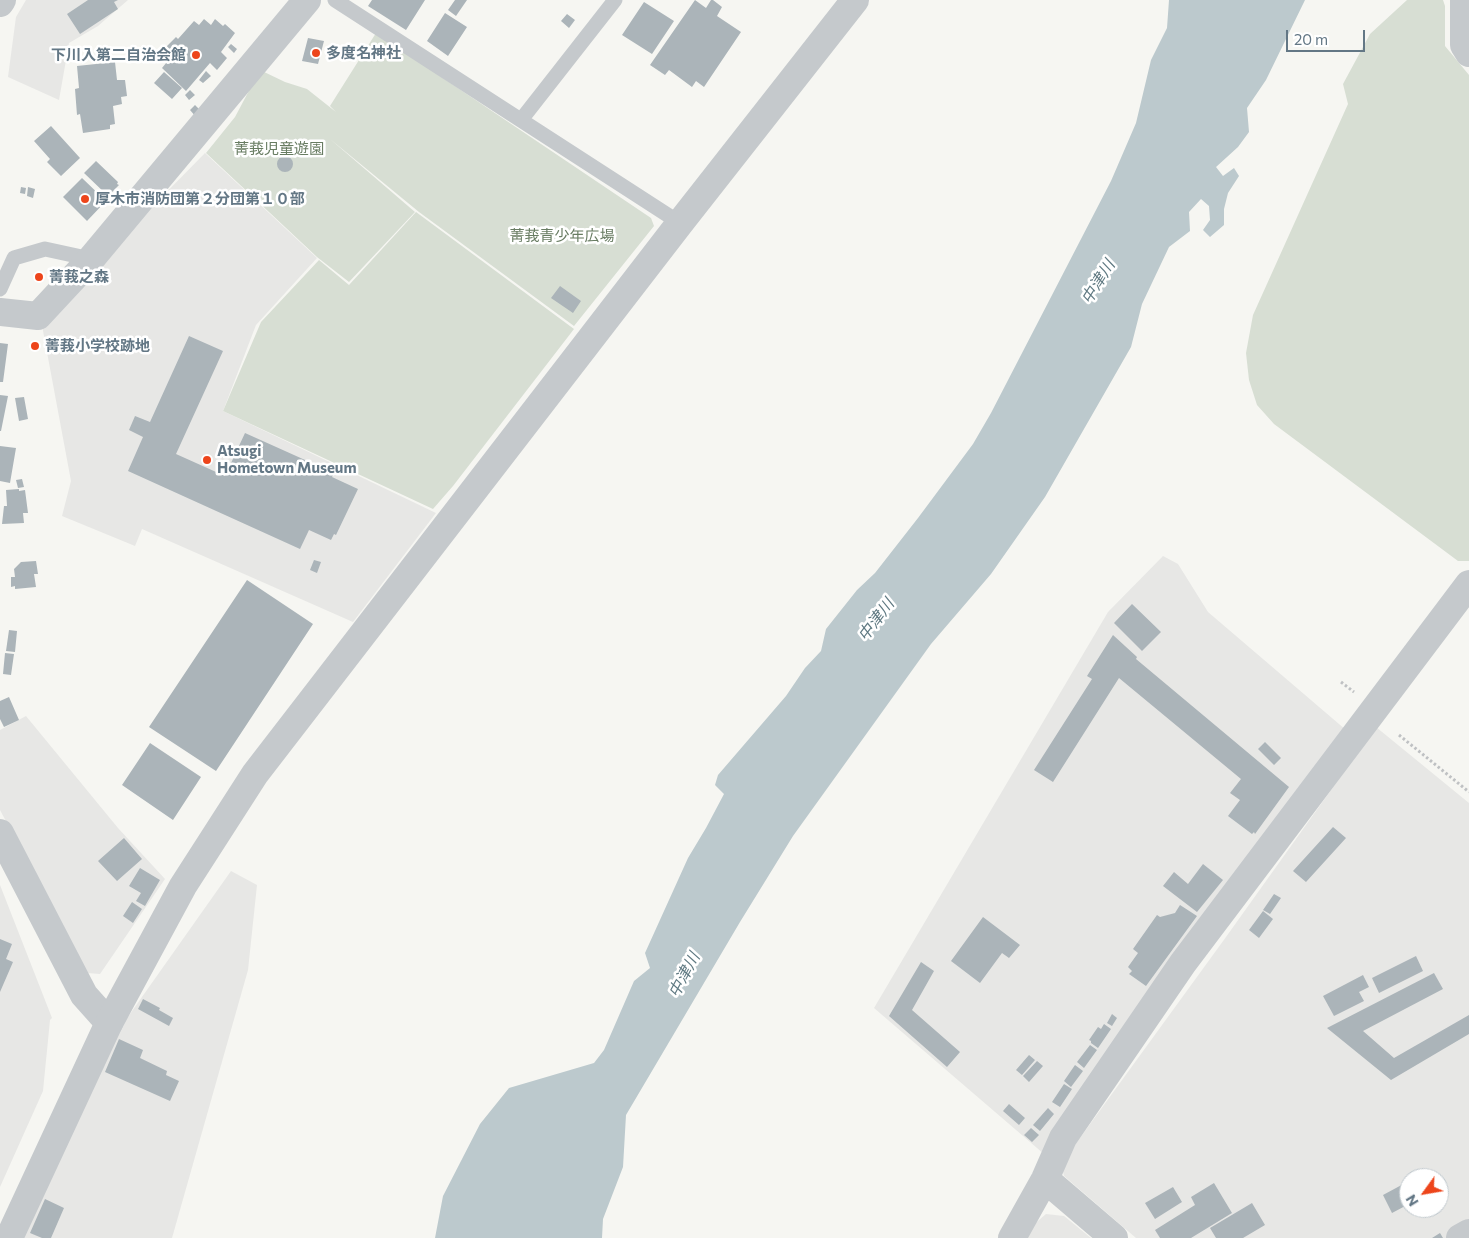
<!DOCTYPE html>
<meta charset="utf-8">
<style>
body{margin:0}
#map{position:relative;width:1469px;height:1238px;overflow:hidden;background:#f6f6f2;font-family:Commissioner,sans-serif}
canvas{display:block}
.north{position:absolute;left:1399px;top:1168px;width:50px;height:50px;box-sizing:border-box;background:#fff;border:1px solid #c1c9ce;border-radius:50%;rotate:238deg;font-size:14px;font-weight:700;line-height:20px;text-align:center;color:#637785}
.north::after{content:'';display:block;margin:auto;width:18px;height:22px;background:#ed451b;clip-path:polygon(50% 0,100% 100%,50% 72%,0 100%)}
.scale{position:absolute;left:1286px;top:30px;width:79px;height:22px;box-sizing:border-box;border:2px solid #637785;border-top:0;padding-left:6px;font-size:15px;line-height:18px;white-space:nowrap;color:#637785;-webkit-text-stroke:4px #fff;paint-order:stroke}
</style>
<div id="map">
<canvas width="1469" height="1238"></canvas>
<div class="north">N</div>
<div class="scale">20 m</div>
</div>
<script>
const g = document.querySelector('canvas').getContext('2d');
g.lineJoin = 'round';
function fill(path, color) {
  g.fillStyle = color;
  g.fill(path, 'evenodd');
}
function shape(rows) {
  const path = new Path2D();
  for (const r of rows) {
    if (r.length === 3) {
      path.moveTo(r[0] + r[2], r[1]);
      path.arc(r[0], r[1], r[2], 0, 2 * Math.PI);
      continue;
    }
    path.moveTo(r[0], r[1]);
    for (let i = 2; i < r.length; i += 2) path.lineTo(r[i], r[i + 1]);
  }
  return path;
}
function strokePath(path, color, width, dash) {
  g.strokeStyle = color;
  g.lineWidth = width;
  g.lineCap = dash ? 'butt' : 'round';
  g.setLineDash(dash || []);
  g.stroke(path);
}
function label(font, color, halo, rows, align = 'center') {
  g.font = font + ' Commissioner,"Noto Sans JP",sans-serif';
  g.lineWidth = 5;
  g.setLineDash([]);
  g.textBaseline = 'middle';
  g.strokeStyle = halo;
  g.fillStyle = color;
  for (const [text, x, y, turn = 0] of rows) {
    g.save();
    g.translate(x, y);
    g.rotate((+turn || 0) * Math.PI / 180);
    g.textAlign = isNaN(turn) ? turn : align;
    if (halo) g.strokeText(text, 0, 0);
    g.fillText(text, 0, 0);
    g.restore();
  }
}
const built = shape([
 [26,0,128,0,98,26,69,43,59,100,8,77,16,17],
 [205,153,317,258,256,325,223,411,436,513,353,622,142,529,135,546,62,516,71,481,41,320],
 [1163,556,1178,564,1208,612,1346,730,1044,1154,874,1008,1108,612],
 [26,716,118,828,165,879,100,974,87,973,0,810,0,730],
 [1376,727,1469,803,1469,1225,1449,1238,1136,1238,1064,1176,1061,1164,1226,937],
 [1409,1178,1439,1178,1439,1208,1409,1208],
 [231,871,257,885,248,970,172,1238,22,1238,113,1038],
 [0,885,52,1018,50,1020,43,1091,0,1187],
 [1046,1214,1064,1216,1091,1238,1022,1238,1025,1232]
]);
const green = shape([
 [1407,0,1443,0,1445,6,1445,46,1469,75,1469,561,1458,561,1274,424,1257,405,1249,380,1246,353,1253,315,1348,104,1343,84,1370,34],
 [376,33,651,218,654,226,574,326,419,212,330,139,415,212,349,282,317,257,206,153,235,117,260,70,285,82,307,89,336,112,330,106],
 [416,212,574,329,453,486,433,509,223,411,261,322,319,260,349,285]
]);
const water = shape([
 [1169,0,1305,0,1266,80,1247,108,1249,132,1238,147,1216,167,1223,176,1234,168,1239,176,1228,193,1224,209,1224,225,1210,237,1203,230,1210,220,1209,206,1201,199,1189,212,1190,231,1169,247,1142,304,1131,347,1045,497,991,574,931,644,793,836,740,922,626,1115,623,1167,603,1219,602,1238,435,1238,443,1196,480,1124,509,1088,594,1063,604,1050,634,981,650,968,645,953,688,858,706,828,724,794,715,785,718,775,786,696,805,668,821,651,826,629,857,590,875,573,918,518,973,444,991,413,1111,181,1136,123,1151,60,1167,28]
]);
const building = shape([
 [88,0,118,0,114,2,118,9,80,34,67,14],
 [372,0,425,0,406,30,368,6],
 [455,0,467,0,456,16,448,10],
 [695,0,706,8,711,0,713,0,722,7,717,16,741,32,704,87,696,81,692,87,669,70,665,75,650,65],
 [644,2,674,21,652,54,622,35],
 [445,13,467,27,448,56,427,41],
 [567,14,575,20,569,28,561,21],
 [204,19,211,25,215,19,223,26,225,24,235,33,221,52,227,58,217,70,210,63,186,91,162,68,171,57,163,50,176,37,178,39,194,21,199,25],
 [308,38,324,41,318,64,302,61],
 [231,44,237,49,234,53,228,47],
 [115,62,117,80,125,80,127,96,121,97,122,104,113,106,115,124,110,125,110,129,83,133,80,114,77,115,75,89,79,88,77,66],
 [206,71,211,76,203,83,199,80],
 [164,72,182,88,172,99,154,83],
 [190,90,195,95,189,100,185,95],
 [195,105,201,111,196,117,190,110],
 [51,126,80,158,61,176,47,162,50,159,34,141],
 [285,164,8],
 [96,161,118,182,117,184,119,185,108,196,84,173],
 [82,178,106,201,87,221,63,197],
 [21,187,26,188,25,194,20,193],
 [28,187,35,189,33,198,27,196],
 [560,286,581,301,573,313,551,298],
 [189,336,223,351,176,454,225,476,245,433,334,473,332,477,358,489,336,535,334,534,331,540,309,530,300,549,128,471,143,437,129,430,135,416,150,422],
 [0,343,8,344,3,382,0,382],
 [0,395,8,396,1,431,0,431],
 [24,397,28,419,19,421,15,398],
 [0,446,16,448,10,483,0,481],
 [22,479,24,487,18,488,16,480],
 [19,489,19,491,25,490,28,513,23,513,24,523,2,524,4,506,7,506,6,490],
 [314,560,321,562,317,573,310,570],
 [36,561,38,574,34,574,36,587,15,589,15,586,11,587,11,577,15,577,14,569,21,562],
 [247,580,313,624,216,771,149,727],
 [1132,604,1161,632,1142,651,1114,623],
 [9,630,17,631,15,652,6,651],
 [1113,635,1137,657,1136,659,1289,787,1255,834,1254,832,1252,834,1228,816,1240,800,1230,793,1241,779,1119,678,1053,782,1034,770,1092,679,1087,676],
 [5,653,14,654,11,675,3,674],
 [9,697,19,720,4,727,0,719,0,701],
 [1265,742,1281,758,1274,765,1258,749],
 [150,743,201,777,173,820,122,785],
 [1333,827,1346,838,1306,882,1293,871],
 [124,838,142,859,117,881,98,861],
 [1203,864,1223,880,1197,912,1163,886,1174,872,1188,884],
 [140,868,160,880,145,906,136,901,141,893,129,886],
 [1274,894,1281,898,1270,914,1263,910],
 [132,902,142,909,133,923,123,916],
 [1180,905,1197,916,1146,986,1129,974,1132,971,1128,967,1138,953,1133,949,1157,915,1160,917,1175,913],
 [1263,911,1273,919,1259,938,1249,930],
 [983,917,1020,945,1009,958,1002,953,980,983,951,961],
 [0,939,12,944,6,959,13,962,0,992],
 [1416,956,1423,971,1379,993,1372,978],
 [921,962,934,971,912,1010,960,1052,947,1067,889,1016],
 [1434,973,1443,989,1363,1031,1394,1058,1469,1015,1469,1034,1391,1080,1327,1028],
 [1363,975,1369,987,1359,992,1364,1001,1334,1016,1323,996],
 [143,999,160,1008,159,1010,173,1018,169,1026,138,1009],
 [1112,1014,1117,1018,1112,1026,1107,1023],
 [1104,1024,1111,1029,1098,1048,1091,1043,1091,1041,1089,1040,1098,1027,1101,1029],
 [119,1039,143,1050,140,1058,167,1071,166,1075,179,1081,170,1101,105,1072],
 [1090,1045,1097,1050,1084,1068,1077,1062],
 [1029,1055,1035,1060,1022,1075,1016,1070],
 [1037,1061,1043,1066,1029,1082,1023,1076],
 [1075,1065,1083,1071,1071,1087,1064,1081],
 [1064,1084,1072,1089,1060,1107,1052,1102],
 [1009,1104,1025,1118,1019,1125,1003,1111],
 [1048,1108,1054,1114,1040,1131,1033,1125],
 [1031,1128,1039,1135,1032,1142,1024,1135],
 [1421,1172,1424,1178,1416,1178,1415,1176],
 [1409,1181,1409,1204,1392,1213,1383,1195],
 [1214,1183,1232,1213,1191,1238,1160,1238,1155,1230,1195,1205,1191,1197],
 [1173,1187,1182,1202,1155,1219,1145,1203],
 [45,1199,64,1208,51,1238,42,1238,30,1233],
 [1252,1203,1265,1225,1243,1238,1216,1238,1210,1228],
 [1440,1233,1443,1238,1432,1238]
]);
const path = shape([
 [1341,682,1354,692],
 [1399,735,1469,792]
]);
const service = shape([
 [335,0,680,223],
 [521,120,615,0],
 [0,289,14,258,45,249,91,259]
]);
const minor = shape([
 [1464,0,1464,45,1469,53],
 [0,3,2,0],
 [0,312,38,316,91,259,307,0],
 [0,833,84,995,109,1023],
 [1045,1179,1114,1238],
 [1012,1238,1045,1179,1063,1138,1183,963,1469,584],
 [1460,1238,1469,1233]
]);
const tertiary = shape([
 [9,1238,109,1023,183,886,255,774,680,223,855,0]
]);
const markers = [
 [316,53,5,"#ed451b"],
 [196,55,5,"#ed451b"],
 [85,199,5,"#ed451b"],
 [39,277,5,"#ed451b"],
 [35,346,5,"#ed451b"],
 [207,460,5,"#ed451b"]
];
const poiNames = [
 ["多度名神社",326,53],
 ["下川入第二自治会館",186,55,"right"],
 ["厚木市消防団第２分団第１０部",95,199],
 ["菁莪之森",49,277],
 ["菁莪小学校跡地",45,346],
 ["Atsugi",217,451],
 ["Hometown Museum",217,468]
];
const parkNames = [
 ["菁莪児童遊園",279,149],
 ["菁莪青少年広場",562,236]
];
const waterNames = [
 ["中津川",1098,282,-58],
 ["中津川",876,620,-53],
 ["中津川",684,975,-62]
];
fill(built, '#e7e7e5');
fill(green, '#d7ded3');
fill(water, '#bcc9cd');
fill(building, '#abb4b9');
strokePath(path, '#bfc1c3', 3, [2.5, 2.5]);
strokePath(service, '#c5c9cc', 15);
strokePath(minor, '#c5c9cc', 28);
strokePath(tertiary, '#c5c9cc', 28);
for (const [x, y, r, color] of markers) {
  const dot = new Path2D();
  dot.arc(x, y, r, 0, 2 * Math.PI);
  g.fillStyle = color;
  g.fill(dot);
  strokePath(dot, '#fff', 2);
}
label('bold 15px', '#637785', '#fff', poiNames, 'left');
label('15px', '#687c62', '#fff', parkNames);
label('italic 16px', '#5f7982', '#fff', waterNames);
</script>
